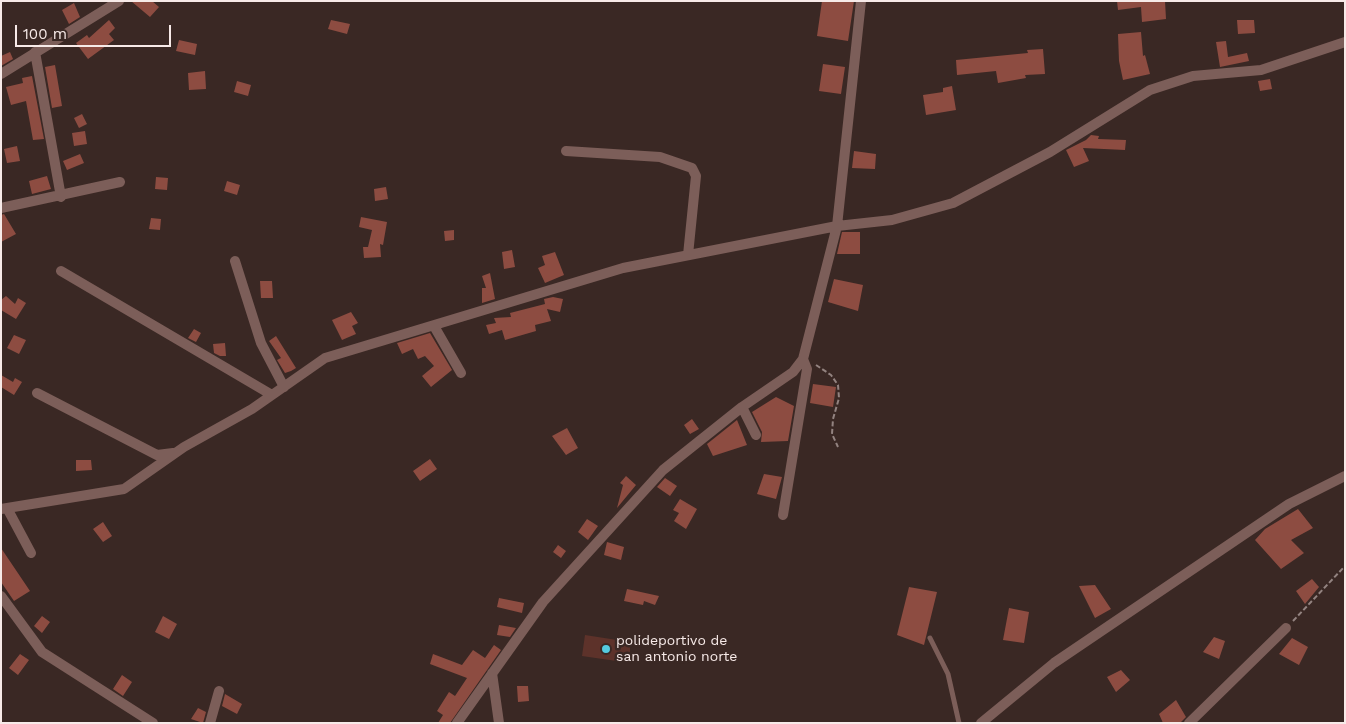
<!DOCTYPE html>
<style>
body{margin:0}
#map{position:relative;width:1346px;height:724px;overflow:hidden;background:#3a2824;font-family:"Work Sans",sans-serif}
canvas{display:block}
.frame{position:absolute;inset:0;border:2px solid #f7eae8;pointer-events:none}
.scale{position:absolute;left:15px;top:25px;width:156px;height:22px;box-sizing:border-box;border:2px solid #f7eae8;border-top:0;padding-left:6px;font-size:15px;line-height:18px;white-space:nowrap;color:#f7eae8;-webkit-text-stroke:4px #3a2824;paint-order:stroke}
</style>
<div id="map">
<canvas width="1346" height="724"></canvas>
<div class="frame"></div>
<div class="scale">100 m</div>
</div>
<script>
const g = document.querySelector('canvas').getContext('2d');
g.lineJoin = 'round';
function fill(path, color) {
  g.fillStyle = color;
  g.fill(path, 'evenodd');
}
function shape(rows) {
  const path = new Path2D();
  for (const r of rows) {
    path.moveTo(r[0], r[1]);
    for (let i = 2; i < r.length; i += 2) path.lineTo(r[i], r[i + 1]);
  }
  return path;
}
function strokePath(path, color, width, dash) {
  g.strokeStyle = color;
  g.lineWidth = width;
  g.lineCap = dash ? 'butt' : 'round';
  g.setLineDash(dash || []);
  g.stroke(path);
}
function label(font, color, halo, rows, align = 'center') {
  g.font = font + ' "Work Sans",sans-serif';
  g.lineWidth = 5;
  g.setLineDash([]);
  g.textBaseline = 'middle';
  g.strokeStyle = halo;
  g.fillStyle = color;
  for (const [text, x, y, turn = 0] of rows) {
    g.save();
    g.translate(x, y);
    g.rotate((+turn || 0) * Math.PI / 180);
    g.textAlign = isNaN(turn) ? turn : align;
    if (halo) g.strokeText(text, 0, 0);
    g.fillText(text, 0, 0);
    g.restore();
  }
}
const green = shape([
 [585,635,630,642,630,663,582,656]
]);
const building = shape([
 [131,1,152,1,159,7,150,17],
 [822,1,854,1,848,41,817,36],
 [1117,1,1165,1,1166,19,1142,22,1141,7,1118,10],
 [74,3,80,17,69,24,62,10],
 [109,20,115,28,109,34,114,40,88,59,76,43,87,35,89,38],
 [331,20,350,24,347,34,328,29],
 [1237,20,1254,20,1255,33,1238,34],
 [1141,32,1143,56,1145,55,1150,74,1123,80,1119,61,1118,34],
 [179,40,197,44,195,55,176,51],
 [1226,41,1228,57,1247,53,1249,61,1220,67,1216,42],
 [1043,49,1045,74,1025,75,1026,78,998,83,996,71,957,75,956,60,1028,53,1027,50],
 [10,52,13,59,1,66,1,56],
 [823,64,845,67,841,94,819,91],
 [55,65,62,106,52,108,45,67],
 [205,71,206,89,189,90,188,73],
 [32,76,44,139,33,140,26,101,11,105,6,87,23,83,22,78],
 [1270,79,1272,89,1260,91,1258,81],
 [237,81,251,85,248,96,234,92],
 [952,86,956,110,926,115,923,95,943,92,943,88],
 [82,114,87,124,79,128,74,118],
 [85,131,87,144,74,146,72,133],
 [1091,135,1099,136,1098,139,1126,140,1125,150,1083,148,1089,161,1074,167,1066,150,1086,140],
 [17,146,20,161,7,163,4,149],
 [854,151,876,154,875,169,852,168],
 [80,154,84,163,67,170,63,161],
 [47,176,51,189,32,194,29,181],
 [156,177,168,178,167,190,155,189],
 [227,181,240,185,237,195,224,191],
 [386,187,388,199,375,201,374,189],
 [4,214,16,234,1,242,1,215],
 [361,217,387,222,383,245,380,244,381,257,364,258,363,247,368,247,372,230,359,227],
 [151,218,161,219,160,230,149,229],
 [454,230,454,240,445,241,444,231],
 [842,232,860,232,860,254,837,254],
 [512,250,515,267,504,269,502,252],
 [555,252,564,275,545,283,538,268,545,265,542,256],
 [490,273,495,299,482,303,482,288,486,288,482,276],
 [834,279,863,285,858,311,828,302],
 [260,281,272,281,273,298,261,298],
 [6,296,15,304,18,298,26,303,16,319,1,310,1,300],
 [553,297,563,299,560,312,547,309,551,321,535,325,536,331,505,340,502,330,489,334,486,325,496,323,494,318,511,317,510,313,545,304,544,299],
 [351,312,358,323,352,326,356,334,342,340,332,320],
 [194,329,201,333,196,342,188,338],
 [430,333,452,370,431,387,422,376,434,366,425,356,418,359,413,349,402,354,397,343],
 [14,335,26,340,19,354,7,348],
 [276,336,296,368,291,371,285,373,277,360,281,358,269,341],
 [225,343,226,356,220,356,214,353,213,344],
 [1,375,13,382,15,378,22,382,14,395,1,387],
 [813,384,836,387,833,407,810,403],
 [776,397,794,406,788,441,761,442,762,432,752,412],
 [692,419,699,429,690,434,684,425],
 [737,420,747,445,713,456,707,444],
 [567,428,578,448,566,455,552,436],
 [430,459,437,469,420,481,413,471],
 [76,460,91,460,92,470,76,471],
 [764,474,782,477,776,499,757,494],
 [626,476,636,485,617,508,623,485,620,483],
 [665,478,677,486,670,496,657,487],
 [680,499,697,509,686,529,674,521,679,513,673,510],
 [1298,509,1313,528,1291,540,1304,553,1281,569,1255,540,1265,529],
 [587,519,598,526,588,540,578,532],
 [103,522,112,536,103,542,93,529],
 [607,542,624,547,621,560,604,555],
 [558,545,566,551,561,558,553,552],
 [1,548,30,591,14,601,1,582],
 [1312,579,1319,587,1305,604,1296,591],
 [1095,585,1111,609,1095,618,1079,586],
 [909,587,937,592,924,645,897,635],
 [627,589,659,596,655,605,644,601,643,605,624,601],
 [499,598,524,603,522,613,497,607],
 [1009,608,1029,612,1024,643,1003,640],
 [42,616,50,622,42,633,34,626],
 [163,616,177,624,169,639,155,632],
 [499,625,516,628,510,637,497,635],
 [1214,637,1225,641,1219,659,1203,652],
 [1292,638,1308,647,1299,665,1279,654],
 [494,645,501,650,450,723,438,723,443,715,437,711,449,692,455,696,467,678,430,664,433,654,462,665,473,650,485,658],
 [20,654,29,660,18,675,9,668],
 [1121,670,1130,680,1116,692,1107,677],
 [122,675,132,682,123,696,113,689],
 [517,686,528,686,529,701,518,702],
 [225,694,242,704,237,714,222,706],
 [1176,700,1186,717,1180,723,1163,723,1159,714],
 [198,708,206,712,203,723,191,719]
]);
const path = shape([
 [816,365,831,375,838,385,839,398,833,419,832,434,838,447],
 [1293,621,1345,566]
]);
const lane = shape([
 [930,638,948,674,959,723]
]);
const street = shape([
 [35,52,61,197],
 [1,74,119,1],
 [566,151,660,157,692,168,696,176,688,255],
 [1,208,120,182],
 [235,261,261,343,284,387],
 [61,271,272,395],
 [434,326,461,373],
 [37,393,157,455,173,453],
 [742,407,756,435],
 [7,508,31,553],
 [1,509,124,489,184,447,252,409,325,358,623,268,837,226,892,220,953,203,1050,152,1150,90,1193,76,1261,70,1345,42],
 [783,515,807,369,803,359],
 [1,596,42,652,153,723],
 [492,673,499,723],
 [210,723,219,691],
 [457,723,543,602,663,470,742,407,793,372,803,359,837,226,861,1],
 [981,723,1054,663,1289,504,1345,476],
 [1189,723,1286,628]
]);
const markers = [
 [606,649,5,"#55cadf"]
];
const poiNames = [
 ["polideportivo de",616,641],
 ["san antonio norte",616,657]
];
fill(green, '#5d322a');
fill(building, '#8d4c41');
strokePath(path, '#938380', 2, [5, 2.5]);
strokePath(lane, '#7c5e59', 5);
strokePath(street, '#7c5e59', 10);
for (const [x, y, r, color] of markers) {
  const dot = new Path2D();
  dot.arc(x, y, r, 0, 2 * Math.PI);
  g.fillStyle = color;
  g.fill(dot);
  strokePath(dot, '#3a2824', 2);
}
label('14px', '#f7eae8', '#3a2824', poiNames, 'left');
</script>
